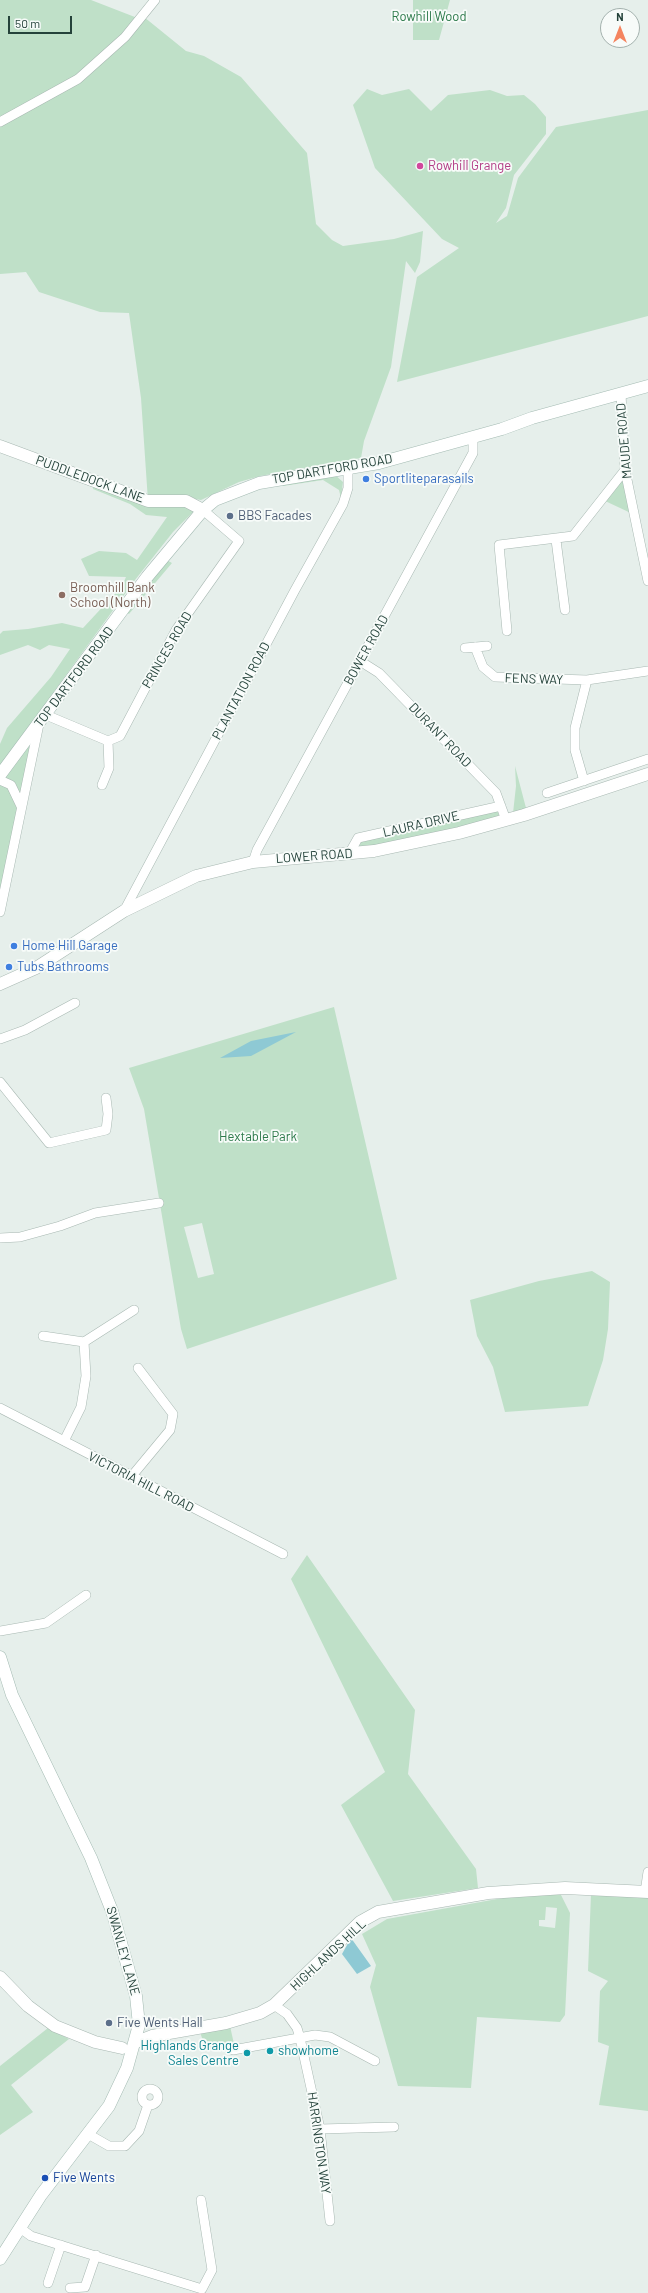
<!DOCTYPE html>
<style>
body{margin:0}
#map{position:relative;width:648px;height:2293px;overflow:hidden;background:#e6efeb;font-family:Barlow,sans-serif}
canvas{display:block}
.north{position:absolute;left:600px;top:8px;width:40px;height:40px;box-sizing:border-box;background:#f7fbf9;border:1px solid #a3b1ad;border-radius:50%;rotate:0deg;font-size:11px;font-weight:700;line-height:16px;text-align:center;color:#24423a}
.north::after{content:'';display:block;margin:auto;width:14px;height:18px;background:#f4845f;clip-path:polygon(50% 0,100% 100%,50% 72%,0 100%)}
.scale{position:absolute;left:8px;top:16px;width:64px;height:18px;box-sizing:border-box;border:2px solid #24423a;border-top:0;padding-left:5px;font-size:12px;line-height:14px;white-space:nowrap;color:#24423a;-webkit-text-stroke:3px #f7fbf9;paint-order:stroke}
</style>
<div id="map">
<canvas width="648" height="2293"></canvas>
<div class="north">N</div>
<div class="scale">50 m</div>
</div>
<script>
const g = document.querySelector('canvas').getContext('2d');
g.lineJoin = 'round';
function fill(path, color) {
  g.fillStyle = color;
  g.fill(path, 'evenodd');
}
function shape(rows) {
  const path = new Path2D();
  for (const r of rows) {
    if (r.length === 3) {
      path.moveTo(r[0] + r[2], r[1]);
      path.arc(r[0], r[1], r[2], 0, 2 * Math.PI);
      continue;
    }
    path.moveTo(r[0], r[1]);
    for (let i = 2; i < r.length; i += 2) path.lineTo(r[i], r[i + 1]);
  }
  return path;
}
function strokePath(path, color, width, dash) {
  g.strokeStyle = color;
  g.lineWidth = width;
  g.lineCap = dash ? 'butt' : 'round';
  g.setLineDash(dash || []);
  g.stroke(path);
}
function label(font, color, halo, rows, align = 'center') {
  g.font = font + ' Barlow,sans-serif';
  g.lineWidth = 3.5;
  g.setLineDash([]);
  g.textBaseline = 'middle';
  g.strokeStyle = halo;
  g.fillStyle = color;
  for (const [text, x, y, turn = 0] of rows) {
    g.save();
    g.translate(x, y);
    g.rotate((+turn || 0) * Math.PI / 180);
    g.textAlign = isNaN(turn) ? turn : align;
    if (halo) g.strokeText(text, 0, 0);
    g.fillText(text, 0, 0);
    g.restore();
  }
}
const green = shape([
 [0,0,91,0,140,19,144,17,186,51,204,56,241,77,307,153,316,224,332,240,343,246,394,239,423,231,420,262,415,273,406,261,391,367,364,441,361,458,260,476,239,482,201,500,189,498,148,501,141,398,129,313,100,312,39,292,26,272,0,274],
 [413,0,450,0,439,40,413,40],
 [367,89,382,95,409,89,431,111,448,95,490,90,507,96,524,95,535,104,546,117,546,134,514,175,506,208,496,223,507,216,518,178,556,127,648,110,648,316,397,382,417,277,459,248,442,239,375,168,353,105],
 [625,470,635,515,603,500],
 [334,474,343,482,341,498,339,490,323,480,283,486,283,481],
 [94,484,184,504,196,509,173,532,135,580,0,766,0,744,7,728,51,677,70,649,49,645,40,650,28,645,0,655,0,634,3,631,28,629,62,623,83,628,122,586,126,577,89,576,81,559,99,551,126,553,137,560,167,517,146,515,130,504,93,489],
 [163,558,172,563,129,614,127,613],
 [39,723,0,910,0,780],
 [515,766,526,808,513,813,516,786],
 [497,810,499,815,495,819,376,847,359,846,361,842],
 [334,1007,397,1279,187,1349,181,1329,144,1109,129,1068],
 [202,1223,214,1274,198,1278,184,1227],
 [592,1271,610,1282,608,1329,603,1360,588,1406,505,1412,493,1367,477,1336,470,1300,539,1281],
 [307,1555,415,1710,408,1774,476,1869,478,1888,393,1901,341,1805,385,1772,291,1579],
 [560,1893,570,1913,565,2015,560,2022,477,2017,471,2088,398,2086,370,1987,376,1965,362,1934,387,1919,508,1897],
 [546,1907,557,1908,555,1928,539,1926,539,1920,545,1920],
 [591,1894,648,1896,648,2111,599,2105,609,2046,598,2042,600,1991,608,1981,588,1971],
 [230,2026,234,2044,206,2050,200,2032],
 [48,2028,69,2039,11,2085,33,2112,0,2135,0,2066]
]);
const water = shape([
 [296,1032,251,1056,220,1058,251,1041],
 [351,1938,371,1966,357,1974,342,1954]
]);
const minor = shape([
 [0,122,78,79,125,37,155,0],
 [621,394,625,470,648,581],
 [556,540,565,610],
 [507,631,499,545,573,536,625,470],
 [475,647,483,667,495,677,587,680,648,671],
 [465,648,487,646],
 [360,661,379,673,496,793,506,820],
 [46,715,108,741,120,736,176,630,239,541,203,510],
 [0,780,11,785,21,806],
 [584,781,575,750,575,728,587,680],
 [102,785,109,768,108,741],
 [547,793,648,759],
 [349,854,358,838,501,806],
 [253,862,257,850,473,453,473,437],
 [124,911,295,590,343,504,348,488,348,468],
 [0,912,39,724],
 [0,1039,25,1030,75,1003],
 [0,1082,49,1143,106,1130,108,1114,106,1098],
 [0,1238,20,1237,60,1226,95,1213,159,1203],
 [43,1336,84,1342],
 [0,1408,283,1554],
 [64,1441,81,1407,86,1376,84,1342,134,1310],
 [131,1477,170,1430,173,1414,138,1368],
 [0,1631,46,1623,86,1595],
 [645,1892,648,1872],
 [274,2005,287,2014,297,2028,300,2038,320,2129,330,2221],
 [233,2050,315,2035,330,2037,375,2061],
 [150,2097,8],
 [320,2129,394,2127],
 [88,2134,109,2146,125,2146,139,2131,148,2105],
 [20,2228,31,2236,202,2289,212,2270,201,2200],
 [48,2283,61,2245],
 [70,2288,85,2287,96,2255]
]);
const tertiary = shape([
 [0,446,148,501,186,501,203,510],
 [0,984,36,968,124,911,196,876,253,862,374,851,459,833,524,815,648,774],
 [0,1977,28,2006,55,2026,95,2042,122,2048],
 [136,2042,152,2036,226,2023,260,2013,274,2005,360,1922,378,1912,488,1893,565,1888,648,1892]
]);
const secondary = shape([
 [0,775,147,577,203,510,215,500,259,483,379,463,502,429,532,418,648,386],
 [0,1657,12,1695,91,1858,112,1911,136,1996,139,2025,127,2068,109,2106,41,2195,0,2259]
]);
const markers = [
 [420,166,4,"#d1479c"],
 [366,479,4,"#3f7fe0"],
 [230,516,4,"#5c6f8a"],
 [62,595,4,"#8d6e63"],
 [14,946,4,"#3f7fe0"],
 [9,967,4,"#3f7fe0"],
 [109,2023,4,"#5c6f8a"],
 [270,2051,4,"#0f9aa8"],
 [247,2053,4,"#0f9aa8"],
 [45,2178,4,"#1a4fb4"]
];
const parkNames = [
 ["Rowhill Wood",429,17],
 ["Hextable Park",258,1137]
];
const hotelNames = [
 ["Rowhill Grange",428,166]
];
const streetNames = [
 ["MAUDE ROAD",624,441,-95],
 ["TOP DARTFORD ROAD",332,469,-10],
 ["PUDDLEDOCK LANE",90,479,20],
 ["PRINCES ROAD",167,650,-60],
 ["BOWER ROAD",366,650,-61],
 ["TOP DARTFORD ROAD",74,677,-53],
 ["FENS WAY",534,679,2],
 ["PLANTATION ROAD",241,691,-62],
 ["DURANT ROAD",440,735,46],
 ["LAURA DRIVE",421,824,-13],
 ["LOWER ROAD",314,856,-4],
 ["VICTORIA HILL ROAD",141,1482,27],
 ["SWANLEY LANE",123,1951,74],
 ["HIGHLANDS HILL",328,1955,-43],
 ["HARRINGTON WAY",319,2143,82]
];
const shopNames = [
 ["Sportliteparasails",374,479],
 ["Home Hill Garage",22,946],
 ["Tubs Bathrooms",17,967]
];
const serviceNames = [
 ["BBS Facades",238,516],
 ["Five Wents Hall",117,2023]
];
const educationNames = [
 ["Broomhill Bank",70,588],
 ["School (North)",70,603]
];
const cultureNames = [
 ["Highlands Grange",239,2046],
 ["Sales Centre",239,2061],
 ["showhome",278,2051,"left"]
];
const transitNames = [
 ["Five Wents",53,2178]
];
fill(green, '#bfe0c8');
fill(water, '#8ec9d4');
strokePath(minor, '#a8b8b2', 10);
strokePath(tertiary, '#a8b8b2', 13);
strokePath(secondary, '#a4bbb3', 13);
strokePath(minor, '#fff', 9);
strokePath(tertiary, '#fff', 12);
strokePath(secondary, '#fff', 12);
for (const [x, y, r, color] of markers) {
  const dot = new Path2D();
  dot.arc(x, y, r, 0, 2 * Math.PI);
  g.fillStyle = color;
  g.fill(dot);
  strokePath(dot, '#f7fbf9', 1.5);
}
label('13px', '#2d7a4b', '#f7fbf9', parkNames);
label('13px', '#b23c85', '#f7fbf9', hotelNames, 'left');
label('13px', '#24423a', '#f7fbf9', streetNames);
label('13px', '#366cbe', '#f7fbf9', shopNames, 'left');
label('13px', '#4e5e75', '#f7fbf9', serviceNames, 'left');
label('13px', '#785e54', '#f7fbf9', educationNames, 'left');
label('13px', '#0d838f', '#f7fbf9', cultureNames, 'right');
label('13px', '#164399', '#f7fbf9', transitNames, 'left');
</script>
